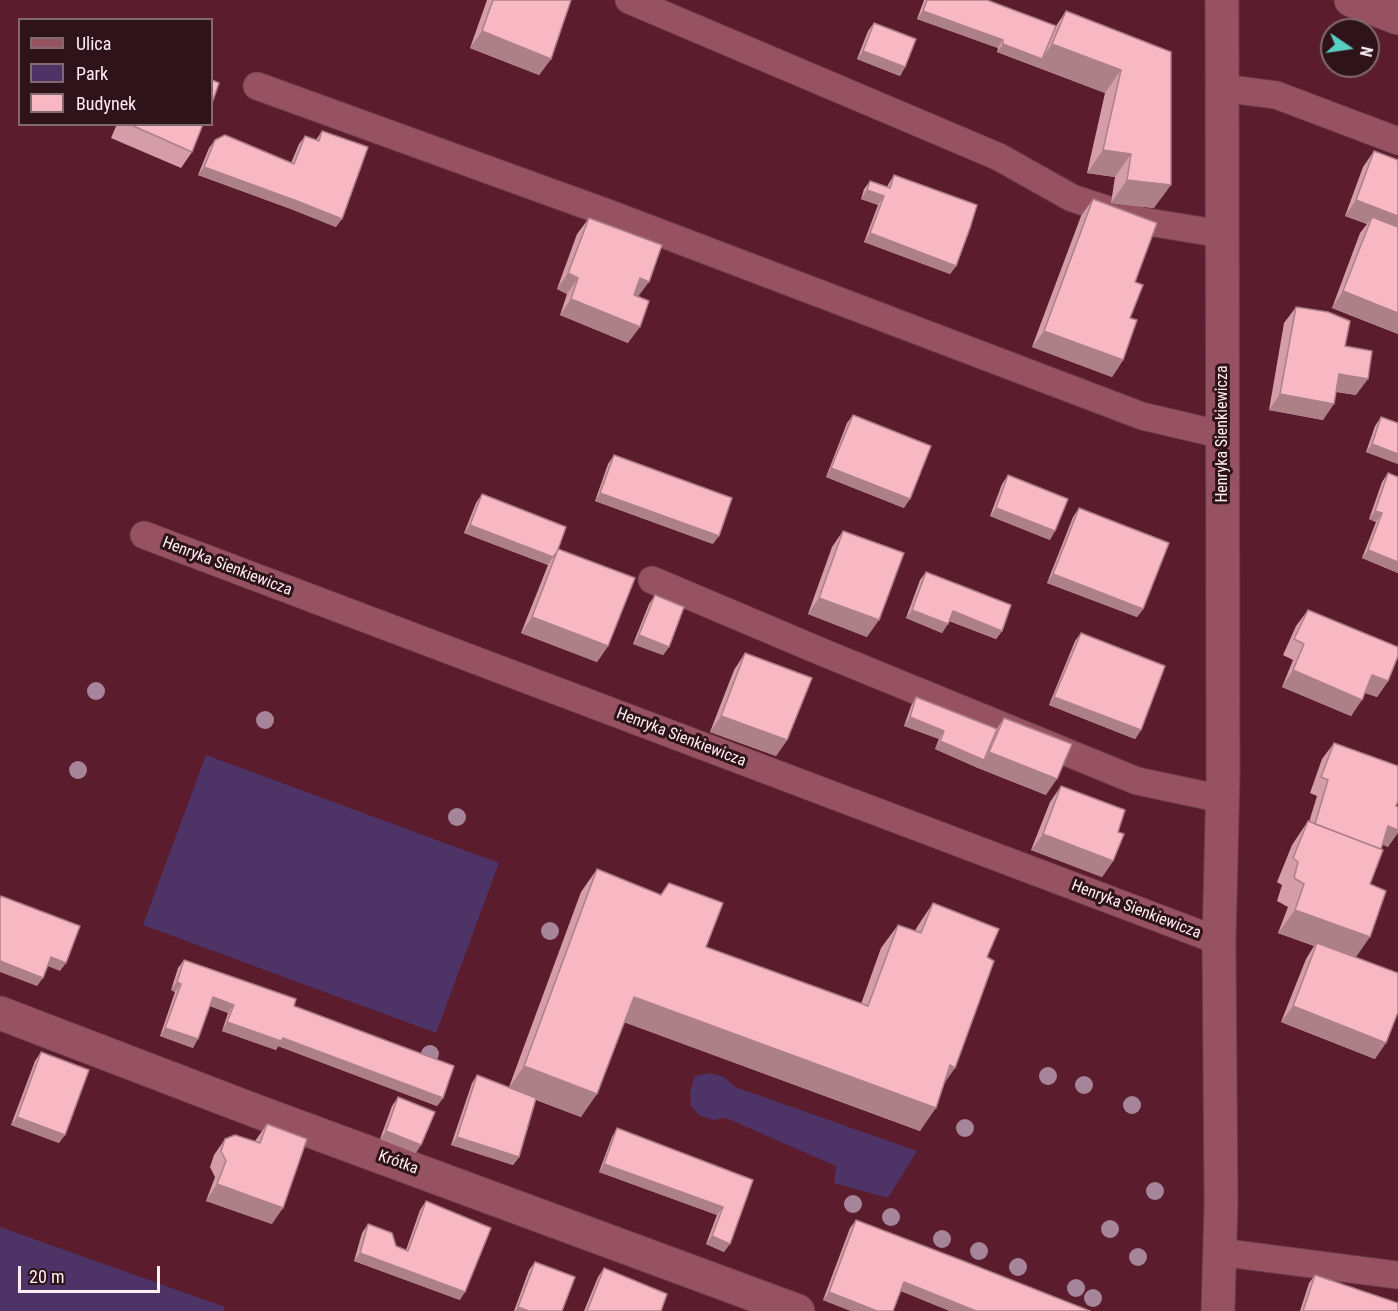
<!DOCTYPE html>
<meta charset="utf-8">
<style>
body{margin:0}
#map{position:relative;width:1398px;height:1311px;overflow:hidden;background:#5b1c2e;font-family:"Roboto Condensed",sans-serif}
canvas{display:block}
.legend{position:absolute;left:18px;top:18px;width:195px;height:108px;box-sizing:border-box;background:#2f131a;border:2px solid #826b70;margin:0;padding:8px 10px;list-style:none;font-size:18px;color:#ffeef1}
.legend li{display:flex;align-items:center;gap:12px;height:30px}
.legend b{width:30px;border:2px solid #826b70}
.north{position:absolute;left:1320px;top:18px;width:60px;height:60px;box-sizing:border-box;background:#2f131a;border:2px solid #826b70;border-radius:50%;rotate:103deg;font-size:16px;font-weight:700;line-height:24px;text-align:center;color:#ffeef1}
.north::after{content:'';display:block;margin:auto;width:21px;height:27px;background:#57cec2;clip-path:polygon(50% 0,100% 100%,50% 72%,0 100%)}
.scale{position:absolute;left:18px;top:1266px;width:142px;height:27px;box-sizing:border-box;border:3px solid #ffeef1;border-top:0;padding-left:8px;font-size:18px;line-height:21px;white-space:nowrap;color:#ffeef1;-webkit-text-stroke:4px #2f131a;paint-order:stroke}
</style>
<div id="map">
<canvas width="1398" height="1311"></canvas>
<ul class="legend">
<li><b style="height:8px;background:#975262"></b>Ulica</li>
<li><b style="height:16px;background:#4e3367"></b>Park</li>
<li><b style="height:16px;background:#f7b7c3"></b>Budynek</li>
</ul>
<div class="north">N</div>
<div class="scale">20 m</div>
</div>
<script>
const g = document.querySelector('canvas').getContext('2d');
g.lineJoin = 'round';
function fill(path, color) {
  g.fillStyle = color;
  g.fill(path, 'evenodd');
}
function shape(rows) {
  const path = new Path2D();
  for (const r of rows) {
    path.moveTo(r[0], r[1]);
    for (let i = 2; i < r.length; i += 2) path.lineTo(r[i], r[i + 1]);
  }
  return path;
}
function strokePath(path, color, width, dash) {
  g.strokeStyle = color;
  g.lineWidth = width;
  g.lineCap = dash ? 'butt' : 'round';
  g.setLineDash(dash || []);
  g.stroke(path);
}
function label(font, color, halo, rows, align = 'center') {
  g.font = font + ' "Roboto Condensed",sans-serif';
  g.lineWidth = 6;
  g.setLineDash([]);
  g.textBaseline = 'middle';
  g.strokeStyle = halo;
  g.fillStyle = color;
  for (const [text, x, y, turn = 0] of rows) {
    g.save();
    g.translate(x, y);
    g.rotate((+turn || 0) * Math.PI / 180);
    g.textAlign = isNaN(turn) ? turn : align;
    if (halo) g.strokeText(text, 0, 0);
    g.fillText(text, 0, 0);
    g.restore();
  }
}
const green = shape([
 [206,755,499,863,436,1033,143,925],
 [710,1073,724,1077,735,1087,917,1151,888,1198,834,1183,836,1166,726,1118,713,1120,699,1115,691,1106,690,1092,695,1076],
 [0,1227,225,1307,224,1311,0,1311]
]);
const service = shape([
 [629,0,999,157,1072,198,1142,221,1222,234],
 [257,86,613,215,1142,416,1223,435],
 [1222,88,1276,95,1398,141],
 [144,535,1219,941],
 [652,580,822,652,1137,781,1222,799],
 [1219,1252,1398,1275]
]);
const minor = shape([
 [1351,0,1398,18],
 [0,1013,256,1111,798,1311]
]);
const tertiary = shape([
 [1218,1311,1221,1204,1219,941,1223,777,1222,0]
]);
const trees = [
 [96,691],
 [265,720],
 [78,770],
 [457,817],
 [550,931],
 [430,1054],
 [1048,1076],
 [1084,1085],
 [1132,1105],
 [965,1128],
 [1155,1191],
 [853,1204],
 [891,1217],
 [1110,1229],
 [942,1239],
 [979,1251],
 [1138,1257],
 [1018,1267],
 [1076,1288],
 [1093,1298]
];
const wall = shape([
 [487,0,571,0,551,59,539,75,470,48],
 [924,0,987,0,1056,26,1066,11,1171,52,1154,208,1111,203,1115,177,1087,173,1105,93,997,52,998,48,917,19],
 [874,23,905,67,900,76,857,59,868,31],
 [117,124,203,124,192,152,181,168,111,138],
 [322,131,336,227,291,209,198,175,209,148,215,140,291,163,299,144,305,136,316,140],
 [1374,151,1398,160,1398,334,1332,308,1360,233,1367,224,1345,216,1363,167],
 [894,175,956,266,950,274,864,242,878,205,861,199,864,189,870,181,887,187,889,183],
 [1093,199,1135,282,1123,360,1112,377,1032,347,1081,216],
 [589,218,638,297,628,343,560,315,567,294,557,289,577,234],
 [1296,307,1345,346,1356,395,1336,392,1323,420,1269,410,1284,323],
 [853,415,904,508,826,477,847,423],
 [1381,417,1398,423,1398,464,1366,452,1375,426],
 [614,455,713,544,595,501,608,464],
 [1388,473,1398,477,1398,573,1362,558,1376,522,1369,519,1382,482],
 [1008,475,1050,540,990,516,1002,484],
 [482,494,557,552,608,646,597,662,521,633,548,565,464,533,476,503],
 [1079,508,1143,609,1137,617,1047,583,1073,517],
 [843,531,867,637,808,614,832,547],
 [926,572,1002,631,996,639,949,621,942,633,906,618,920,580],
 [655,595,669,647,663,655,633,644,649,604],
 [1308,610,1388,681,1377,697,1365,693,1351,716,1282,687,1293,660,1283,655,1296,626],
 [1081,633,1141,730,1135,739,1049,705,1075,641],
 [745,653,787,740,776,756,710,732,734,670],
 [916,697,996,730,1004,718,1046,795,978,768,935,749,939,739,904,726,911,706],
 [1334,743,1396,806,1388,847,1382,844,1370,884,1356,957,1375,1059,1281,1022,1306,959,1314,946,1278,933,1288,907,1277,901,1282,885,1277,882,1292,845,1308,821,1309,822,1317,796,1310,793,1322,759],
 [1061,786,1113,861,1102,877,1031,850,1050,802],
 [597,869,661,895,669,883,706,947,861,1004,881,948,898,925,915,931,917,927,933,903,987,957,944,1083,920,1131,624,1022,581,1117,536,1100,519,1157,513,1165,451,1145,472,1083,477,1075,509,1087,581,892],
 [184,960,294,1006,443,1098,437,1106,278,1046,276,1050,222,1031,228,1013,210,1006,193,1048,160,1036,175,992,171,990,178,968],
 [41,1052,59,1143,11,1125,35,1061],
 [398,1097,416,1153,380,1139,392,1106],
 [267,1124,272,1224,206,1201,215,1177,210,1167,214,1155,225,1139,255,1141],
 [617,1128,753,1180,724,1252,706,1244,717,1215,599,1172,612,1137],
 [426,1201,460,1300,354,1261,362,1233,368,1224,396,1246,406,1250,420,1210],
 [856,1220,1090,1311,950,1311,901,1291,893,1311,851,1311,823,1300,850,1228],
 [535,1262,562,1311,514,1311,529,1270],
 [604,1268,661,1311,584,1311,598,1277],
 [1315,1275,1398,1311,1300,1311,1309,1283]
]);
const shadedWall = shape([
 [923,11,1003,40,998,48,917,19],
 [482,31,551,59,539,75,470,48],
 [1003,44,1042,59,1052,44,1121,70,1105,93,997,52],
 [863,51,905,67,900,76,857,59],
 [1103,150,1131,154,1115,177,1087,173],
 [204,167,297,201,342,219,336,227,291,209,198,175],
 [1127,180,1171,185,1154,208,1111,203],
 [867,190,884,196,878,205,861,199],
 [1356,200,1398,216,1398,236,1372,217,1367,224,1345,216],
 [870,233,956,266,950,274,864,242],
 [568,273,578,278,567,294,557,289],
 [640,278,649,282,637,298,628,295],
 [1343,291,1398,313,1398,334,1332,308],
 [571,299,640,327,628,343,560,315],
 [1044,331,1123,360,1112,377,1032,347],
 [1339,374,1368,379,1356,395,1328,390],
 [1280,394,1334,404,1323,420,1269,410],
 [1372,444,1398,454,1398,464,1366,452],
 [831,468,910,499,904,508,826,477],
 [600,493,719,536,713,544,595,501],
 [996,508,1055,531,1050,540,990,516],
 [1375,511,1382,513,1376,522,1369,519],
 [470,525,553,557,548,565,464,533],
 [1368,550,1398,562,1398,573,1362,558],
 [1053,574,1143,609,1137,617,1047,583],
 [819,598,879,620,867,637,808,614],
 [912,610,948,624,942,633,906,618],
 [953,611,1002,631,996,639,947,620],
 [532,617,608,646,597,662,521,633],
 [639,635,669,647,663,655,633,644],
 [1293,670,1362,700,1351,716,1282,687],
 [1372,675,1388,681,1377,697,1361,691],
 [1054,697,1141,730,1135,739,1049,705],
 [721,716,787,740,776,756,710,732],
 [910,717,944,731,939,739,904,726],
 [940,741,984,760,989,752,1057,779,1046,795,978,768,935,749],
 [1388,826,1398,830,1398,833,1388,847,1376,842],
 [1043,834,1113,861,1102,877,1031,850],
 [1295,910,1370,937,1354,960,1317,943,1314,946,1278,933],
 [51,957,66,963,60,971,45,965],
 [0,961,43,978,37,986,0,972],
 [177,982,181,984,175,992,171,990],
 [213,997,234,1005,228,1013,207,1005],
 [634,997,936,1108,920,1131,618,1020],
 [1293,1006,1386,1043,1375,1059,1281,1022],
 [227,1022,283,1038,443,1098,437,1106,278,1046,276,1050,222,1031],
 [165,1028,198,1039,193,1048,160,1036],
 [950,1065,955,1068,939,1091],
 [524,1066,597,1094,581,1117,508,1089],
 [17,1117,65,1135,59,1143,11,1125],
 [386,1131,421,1145,416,1153,380,1139],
 [457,1137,519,1157,513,1165,451,1145],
 [604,1164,723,1207,717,1215,599,1172],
 [217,1184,283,1208,272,1224,206,1201],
 [712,1236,730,1244,724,1252,706,1244],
 [360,1253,465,1292,460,1300,354,1261],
 [904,1282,976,1311,950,1311,898,1290],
 [829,1292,877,1311,851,1311,823,1300],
 [518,1307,529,1311,515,1311]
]);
const building = shape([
 [493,0,571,0,551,59,482,31,493,0],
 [927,0,987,0,1056,26,1042,59,1003,44,1003,40,923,11,927,0],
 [1066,11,1171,52,1171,185,1127,180,1131,154,1103,150,1121,70,1052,44,1066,11],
 [874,23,916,39,905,67,863,51,874,23],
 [212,80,219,83,212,103,212,80],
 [129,124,203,124,192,152,129,124],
 [322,131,368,147,342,219,297,201,204,167,215,140,225,135,294,164,305,136,319,141,322,131],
 [1374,151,1398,160,1398,216,1356,200,1374,151],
 [894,175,977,205,970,228,956,266,870,233,884,196,867,190,870,181,890,188,894,175],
 [1093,199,1157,223,1135,282,1143,285,1130,318,1137,320,1123,360,1044,331,1093,199],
 [1372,217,1398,227,1398,313,1343,291,1372,217],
 [589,218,662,245,649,282,640,278,634,295,649,301,640,327,571,299,578,278,568,273,589,218],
 [1296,307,1328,312,1350,321,1345,346,1372,351,1368,379,1339,374,1334,404,1280,394,1296,307],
 [853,415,931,446,910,499,831,468,853,415],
 [1381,417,1398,423,1398,454,1372,444,1381,417],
 [614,455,732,498,719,536,600,493,614,455],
 [1388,473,1398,477,1398,562,1368,550,1382,513,1375,511,1388,473],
 [1008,475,1068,499,1055,531,996,508,1008,475],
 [482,494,566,527,557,552,553,557,470,525,482,494],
 [1079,508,1169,543,1143,609,1053,574,1079,508],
 [843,531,904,553,879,620,819,598,843,531],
 [558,549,635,578,608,646,532,617,558,549],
 [926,572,1011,605,1002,631,953,611,948,624,912,610,926,572],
 [655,595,684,607,669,647,639,635,655,595],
 [1308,610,1398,647,1398,656,1388,681,1372,675,1362,700,1293,670,1304,644,1294,639,1308,610],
 [1081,633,1165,666,1141,730,1054,697,1081,633],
 [745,653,812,678,787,740,721,716,745,653],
 [916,697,997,729,984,760,940,741,944,731,910,717,916,697],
 [1004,718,1072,744,1057,779,989,752,1004,718],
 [1334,743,1398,766,1398,801,1396,806,1398,807,1398,830,1388,826,1381,849,1315,824,1328,780,1321,777,1334,743],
 [1061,786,1125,810,1118,832,1124,834,1113,861,1043,834,1061,786],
 [1308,821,1383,850,1370,884,1386,891,1370,937,1295,910,1304,884,1294,878,1298,862,1293,858,1308,821],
 [597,869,661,895,669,883,723,903,706,947,868,1006,898,925,921,933,933,903,999,929,987,957,994,961,955,1068,950,1065,936,1108,634,997,597,1094,524,1066,597,869],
 [1,896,80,926,66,963,51,957,43,978,0,961,0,899,1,896],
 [1317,943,1398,973,1398,1012,1386,1043,1293,1006,1317,943],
 [184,960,296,999,294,1006,454,1066,443,1098,283,1038,281,1041,227,1022,234,1005,213,997,198,1039,165,1028,181,984,177,982,184,960],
 [41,1052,89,1070,65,1135,17,1117,41,1052],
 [477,1075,536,1098,519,1157,457,1137,477,1075],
 [398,1097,435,1112,421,1145,386,1131,398,1097],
 [267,1124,307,1139,283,1208,217,1184,226,1161,221,1151,225,1139,235,1135,260,1143,267,1124],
 [617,1128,753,1180,730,1244,712,1236,723,1207,604,1164,617,1128],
 [426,1201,491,1228,465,1292,360,1253,368,1224,392,1233,396,1246,408,1251,426,1201],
 [856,1220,966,1262,1090,1311,976,1311,904,1282,893,1311,877,1311,829,1292,856,1220],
 [535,1262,575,1277,562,1311,529,1311,518,1307,535,1262],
 [604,1268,667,1294,661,1311,587,1311,604,1268],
 [1315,1275,1398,1303,1398,1311,1303,1311,1315,1275]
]);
const streetNames = [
 ["Henryka Sienkiewicza",1223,434,-90],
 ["Henryka Sienkiewicza",227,567,21],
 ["Henryka Sienkiewicza",681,738,21],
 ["Henryka Sienkiewicza",1136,910,21],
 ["Krótka",398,1163,20]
];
fill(green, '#4e3367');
strokePath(service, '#6c394b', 29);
strokePath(minor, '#6c394b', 35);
strokePath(tertiary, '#6c394b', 35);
strokePath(service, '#975262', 27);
strokePath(minor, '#975262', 33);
strokePath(tertiary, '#975262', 33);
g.fillStyle = '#a68499';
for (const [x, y] of trees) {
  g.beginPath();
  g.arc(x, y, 9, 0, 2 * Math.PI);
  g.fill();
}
fill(wall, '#d49da8');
fill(shadedWall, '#ad8088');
fill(building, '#f7b7c3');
strokePath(building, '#ad8088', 1.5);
label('16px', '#ffeef1', '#2f131a', streetNames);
</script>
